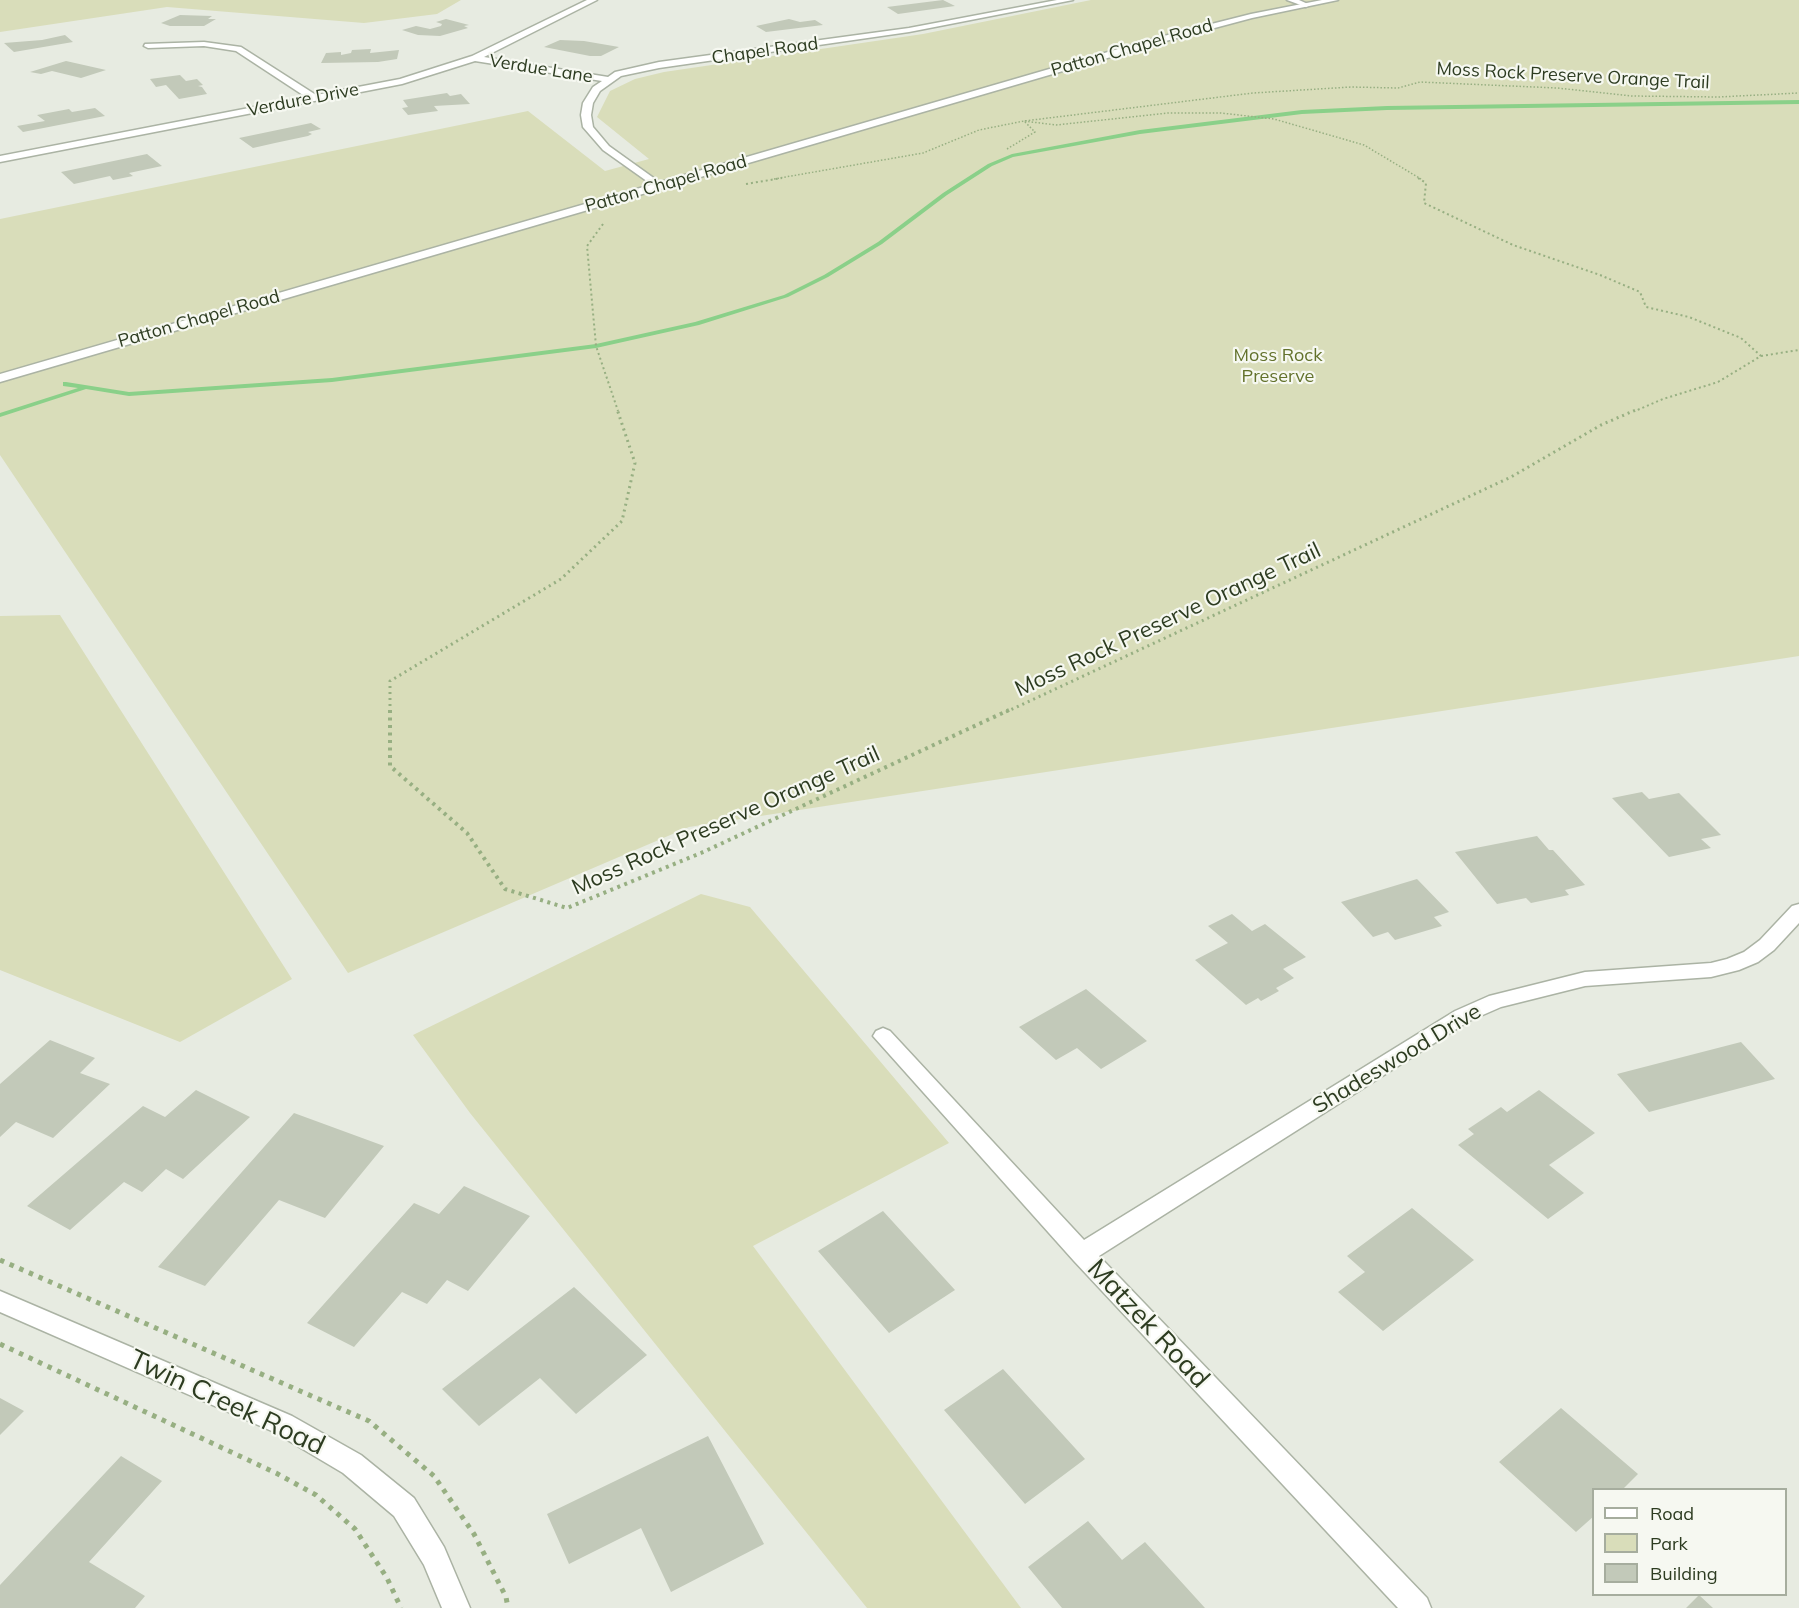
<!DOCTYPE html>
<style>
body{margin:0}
#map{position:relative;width:1799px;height:1608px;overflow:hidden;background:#e7ebe1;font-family:Mulish,sans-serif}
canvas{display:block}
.legend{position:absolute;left:1592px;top:1488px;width:195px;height:108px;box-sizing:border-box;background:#f6f8f1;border:2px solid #a6ad9e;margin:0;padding:8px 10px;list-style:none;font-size:18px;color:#2d3c21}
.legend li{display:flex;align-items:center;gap:12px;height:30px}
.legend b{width:30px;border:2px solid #a6ad9e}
</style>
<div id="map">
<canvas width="1799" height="1608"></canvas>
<ul class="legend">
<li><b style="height:8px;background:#fff"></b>Road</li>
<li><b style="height:16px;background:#d9ddba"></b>Park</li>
<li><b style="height:16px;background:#c2c9b9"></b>Building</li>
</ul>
</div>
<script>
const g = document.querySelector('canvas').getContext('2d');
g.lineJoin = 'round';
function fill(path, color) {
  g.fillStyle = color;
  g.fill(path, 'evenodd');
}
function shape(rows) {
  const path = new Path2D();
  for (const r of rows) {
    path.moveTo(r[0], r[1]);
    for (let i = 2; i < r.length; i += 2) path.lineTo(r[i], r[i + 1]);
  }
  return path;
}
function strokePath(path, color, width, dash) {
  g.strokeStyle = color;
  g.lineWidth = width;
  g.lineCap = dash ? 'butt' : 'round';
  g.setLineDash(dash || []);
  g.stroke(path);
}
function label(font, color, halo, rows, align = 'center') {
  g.font = font + ' Mulish,sans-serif';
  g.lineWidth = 4.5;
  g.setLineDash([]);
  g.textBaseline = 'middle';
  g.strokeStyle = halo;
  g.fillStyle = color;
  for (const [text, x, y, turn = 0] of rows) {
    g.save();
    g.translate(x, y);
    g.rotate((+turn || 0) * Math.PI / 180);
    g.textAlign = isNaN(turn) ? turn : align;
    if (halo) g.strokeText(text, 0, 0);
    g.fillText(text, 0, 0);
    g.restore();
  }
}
const green = shape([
 [0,0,461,0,437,14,364,23,167,7,0,32],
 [1091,0,1799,0,1799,656,689,827,348,973,0,455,0,219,528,111,605,171,649,159,597,117,610,91,635,79,664,72,923,34],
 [60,615,292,979,180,1042,0,970,0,616],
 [701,894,750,907,949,1143,753,1246,1021,1608,867,1608,470,1113,413,1035]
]);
const stream = shape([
 [1799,100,1799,104,1387,110,1302,114,1140,134,1013,157,992,166,947,195,882,244,828,277,788,297,699,325,596,348,332,382,129,396,86,389,0,417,0,413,78,388,63,386,63,382,66,382,129,392,332,378,596,344,695,322,784,295,824,275,878,242,943,193,988,164,1012,154,1140,130,1302,110,1387,106,1799,100]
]);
const building = shape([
 [943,0,955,6,898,14,887,7],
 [180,15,212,16,208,19,216,19,204,26,170,26,161,23],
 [446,19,469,25,464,26,468,28,440,36,418,35,402,30,416,26,430,29,441,26,442,24,436,22],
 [789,19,800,22,815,20,823,25,766,32,756,26],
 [65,35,73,42,14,52,4,43,42,40],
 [560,40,584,41,619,47,601,56,590,56,544,47],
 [371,49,370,53,399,50,397,59,378,62,321,63,326,53,341,52,341,55,351,53,352,50],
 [66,61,106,70,81,78,52,71,41,74,30,72],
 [180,75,186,81,197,79,203,85,198,86,202,87,207,94,179,99,166,85,156,87,150,79],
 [447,93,450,96,461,94,470,104,434,106,438,111,408,115,402,108,408,107,403,100],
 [95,108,105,116,23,132,17,126,45,121,37,115,69,109,72,112],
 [311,123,321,129,308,132,312,134,308,136,275,143,253,148,239,138],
 [147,154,162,166,129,173,133,176,113,180,110,176,74,184,61,172],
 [1642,792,1649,799,1679,793,1721,835,1701,839,1711,848,1669,857,1612,798],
 [1537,836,1549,850,1553,850,1585,885,1565,890,1569,895,1531,903,1526,898,1497,904,1455,852],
 [1417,879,1449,912,1434,917,1442,926,1395,940,1388,932,1373,937,1341,902],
 [1232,914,1252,931,1265,924,1306,957,1283,969,1294,978,1276,988,1279,991,1261,1001,1258,998,1246,1005,1195,960,1228,943,1208,926],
 [1086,989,1147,1041,1101,1069,1077,1048,1056,1060,1019,1027],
 [50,1040,95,1058,80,1073,110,1084,53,1138,16,1122,0,1137,0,1084],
 [1741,1042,1775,1079,1649,1112,1617,1074],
 [196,1090,250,1117,183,1179,166,1169,142,1192,124,1182,70,1230,27,1206,143,1106,165,1117],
 [1539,1090,1595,1133,1549,1165,1584,1193,1548,1219,1458,1145,1474,1134,1468,1129,1501,1107,1507,1112],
 [294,1113,384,1146,325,1218,279,1200,205,1286,158,1267],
 [464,1186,530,1216,468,1291,447,1280,427,1304,402,1292,354,1347,307,1323,414,1203,439,1214],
 [1412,1208,1474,1260,1383,1331,1338,1292,1365,1272,1347,1256],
 [883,1211,955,1290,889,1333,818,1251],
 [574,1287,647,1355,576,1414,540,1378,479,1426,442,1389],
 [1003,1369,1085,1459,1025,1504,944,1410],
 [0,1398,24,1411,0,1435],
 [1561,1408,1638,1474,1622,1490,1594,1490,1594,1516,1576,1532,1499,1462],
 [708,1436,764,1544,671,1592,641,1528,569,1564,547,1514],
 [121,1456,162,1481,89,1562,145,1596,135,1608,0,1608,0,1585],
 [1088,1521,1122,1560,1145,1542,1205,1608,1062,1608,1028,1567],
 [1699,1595,1713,1608,1686,1608]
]);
const pathFar4 = shape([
 [1007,149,1035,132,1024,121,1056,125,1168,113,1221,113,1274,119,1364,145,1421,179],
 [774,179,923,153,979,130,1024,121,1253,93,1351,87,1398,88,1420,82,1557,88,1632,96,1718,97,1799,93]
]);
const pathFar3 = shape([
 [1418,178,1426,183,1424,203,1513,245,1600,275,1640,292,1646,307,1689,317,1741,338,1761,356,1718,382,1663,399,1635,411],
 [746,184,782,178],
 [603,224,587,246,596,346,618,411],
 [1761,356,1799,350]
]);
const pathFar2 = shape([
 [390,712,390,681,561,579,622,521,635,463,617,409],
 [1006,712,1511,477,1601,425,1638,409]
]);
const pathFar1 = shape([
 [390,710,390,766,467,833,505,889,567,908,701,853,1009,710]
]);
const path = shape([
 [0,1260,369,1421,434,1476,474,1534,506,1597,508,1608],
 [0,1344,276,1473,316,1495,355,1529,387,1578,401,1608]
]);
const minor = shape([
 [587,0,597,0,484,57,608,77,615,72,659,62,909,28,1057,0,1073,0,909,32,659,68,621,76,600,91,593,103,591,115,593,127,609,146,662,184,662,188,658,189,603,150,583,127,581,115,583,103,593,87,602,81,475,61,402,84,0,162,0,156,306,97,236,51,204,46,148,48,144,46,145,44,204,42,241,47,316,95,400,79,472,56,587,0],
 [1287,0,1299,0,1310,5,1306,7,1287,0],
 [1799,904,1799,923,1774,950,1758,962,1739,970,1711,977,1585,986,1501,1007,1469,1021,1099,1256,1427,1598,1431,1608,1398,1608,1074,1261,873,1036,876,1031,883,1028,890,1031,1084,1240,1455,1011,1489,996,1585,972,1711,963,1727,959,1744,952,1760,940,1792,906,1799,904],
 [0,1291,292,1416,361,1455,414,1498,444,1547,470,1608,442,1608,424,1565,394,1516,343,1473,274,1432,0,1312,0,1291]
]);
const tertiary = shape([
 [1322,0,1338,0,1252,18,1162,42,0,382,0,374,1156,38,1251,14,1322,0]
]);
const farStreetnames = [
 ["Patton Chapel Road",1132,48,-16],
 ["Chapel Road",765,51,-8],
 ["Verdue Lane",541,69,9],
 ["Moss Rock Preserve Orange Trail",1573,76,3],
 ["Verdure Drive",303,100,-11],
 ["Patton Chapel Road",666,184,-16],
 ["Patton Chapel Road",199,319,-16]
];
const farParknames = [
 ["Moss Rock",1278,356],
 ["Preserve",1278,377]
];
const streetNames = [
 ["Moss Rock Preserve Orange Trail",1168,620,-25],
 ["Moss Rock Preserve Orange Trail",726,821,-24],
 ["Shadeswood Drive",1397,1059,-31]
];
const nearStreetnames = [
 ["Matzek Road",1148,1324,47],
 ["Twin Creek Road",227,1403,25]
];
fill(green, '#d9ddba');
fill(stream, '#8ad089');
fill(building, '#c2c9b9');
strokePath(minor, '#abb3a4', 3);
strokePath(tertiary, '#abb3a4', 3);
strokePath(pathFar4, '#97af82', 1.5, [1.5, 2]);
strokePath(pathFar3, '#97af82', 2, [2, 3]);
strokePath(pathFar2, '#97af82', 3, [2, 4]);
strokePath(pathFar1, '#97af82', 4, [3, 4.5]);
strokePath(path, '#97af82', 5, [4.5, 6]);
fill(minor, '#fff');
fill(tertiary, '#fff');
label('18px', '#2d3c21', '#f6f8f1', farStreetnames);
label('18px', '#63722c', '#f6f8f1', farParknames);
label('22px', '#2d3c21', '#f6f8f1', streetNames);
label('27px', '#2d3c21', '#f6f8f1', nearStreetnames);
</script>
